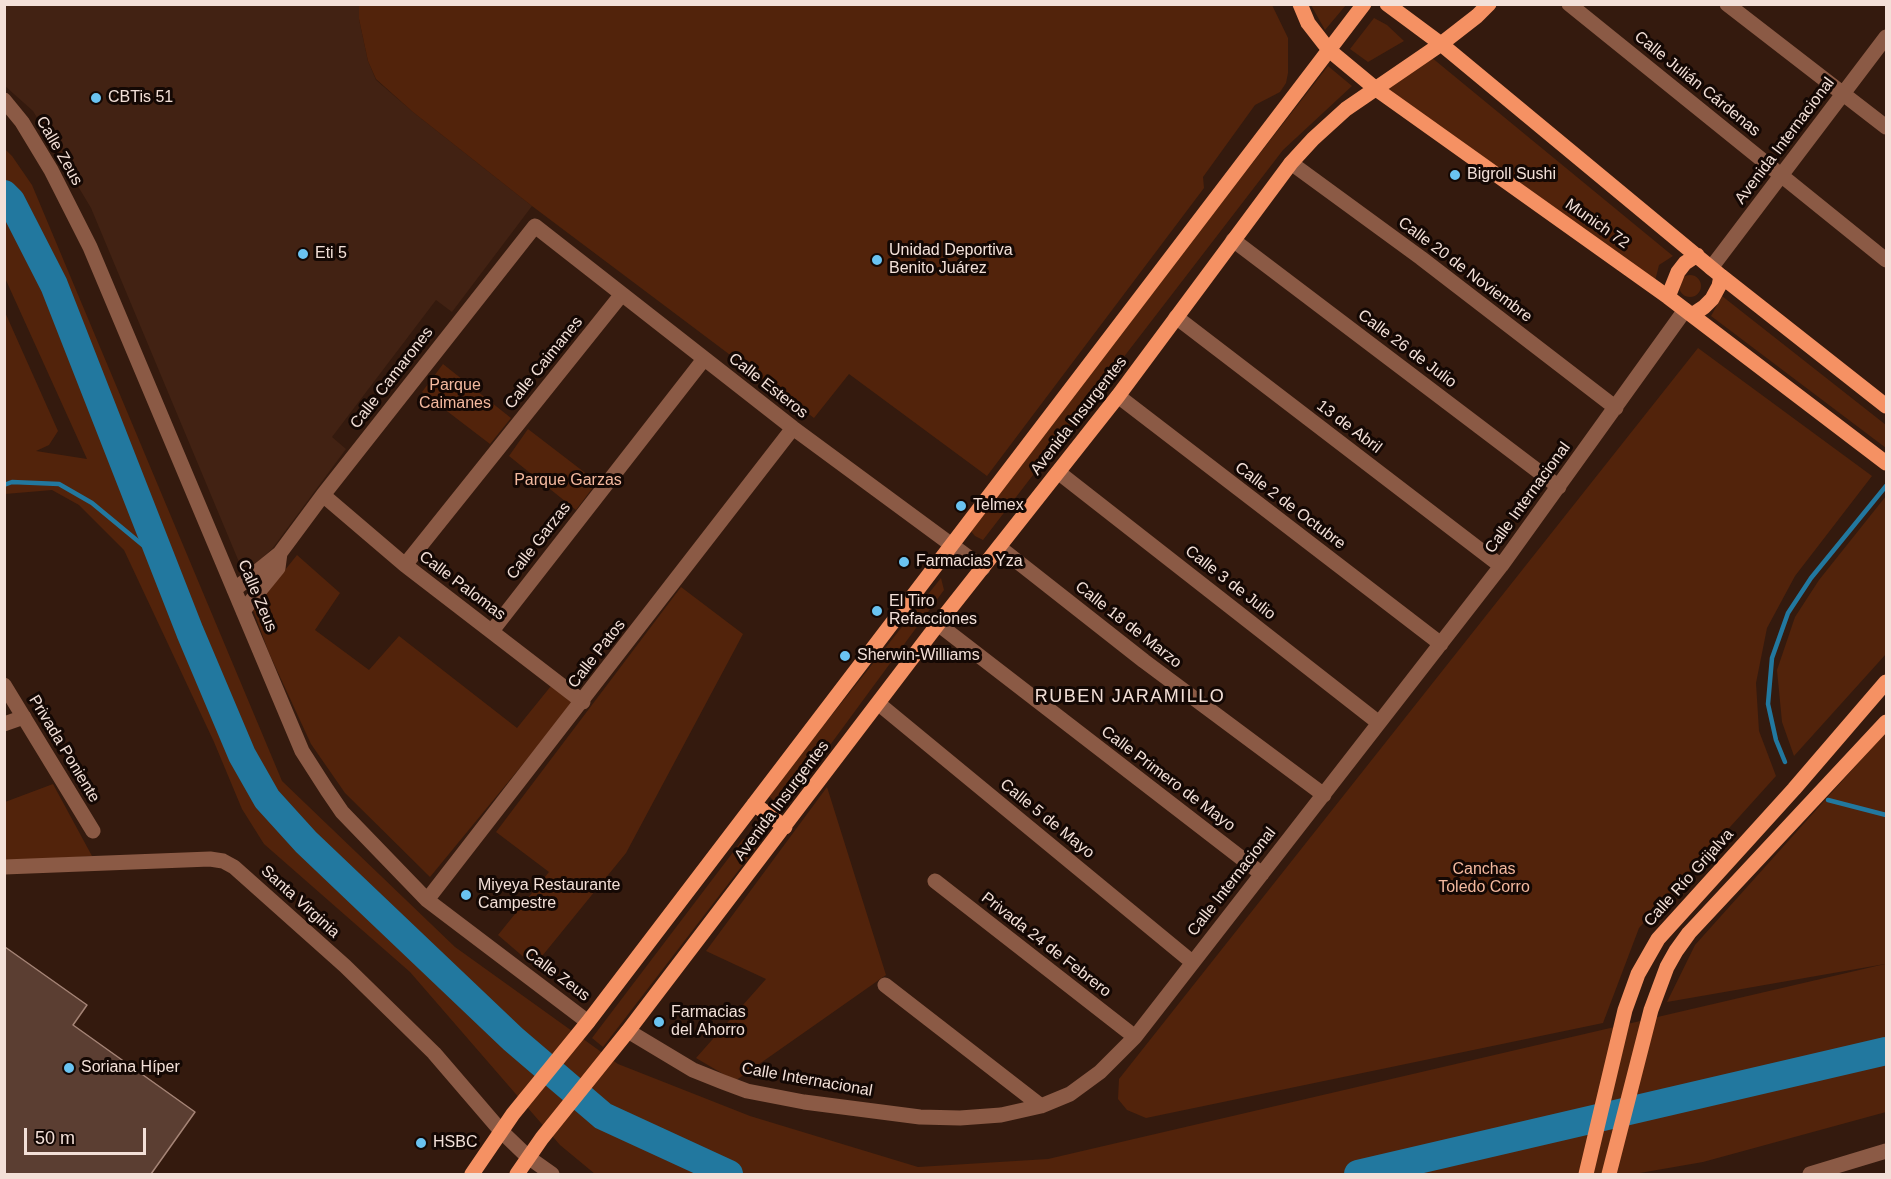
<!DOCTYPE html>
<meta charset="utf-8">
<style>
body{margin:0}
#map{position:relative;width:1891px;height:1179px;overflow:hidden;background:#341a0e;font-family:Arial,sans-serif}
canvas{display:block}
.frame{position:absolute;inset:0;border:6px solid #f3e0d8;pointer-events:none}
.scale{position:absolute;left:24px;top:1128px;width:122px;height:27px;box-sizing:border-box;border:3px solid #f3e0d8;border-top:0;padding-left:8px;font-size:18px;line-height:21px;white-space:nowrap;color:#f3e0d8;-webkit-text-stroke:4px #140804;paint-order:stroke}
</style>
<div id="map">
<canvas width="1891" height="1179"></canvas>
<div class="frame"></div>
<div class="scale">50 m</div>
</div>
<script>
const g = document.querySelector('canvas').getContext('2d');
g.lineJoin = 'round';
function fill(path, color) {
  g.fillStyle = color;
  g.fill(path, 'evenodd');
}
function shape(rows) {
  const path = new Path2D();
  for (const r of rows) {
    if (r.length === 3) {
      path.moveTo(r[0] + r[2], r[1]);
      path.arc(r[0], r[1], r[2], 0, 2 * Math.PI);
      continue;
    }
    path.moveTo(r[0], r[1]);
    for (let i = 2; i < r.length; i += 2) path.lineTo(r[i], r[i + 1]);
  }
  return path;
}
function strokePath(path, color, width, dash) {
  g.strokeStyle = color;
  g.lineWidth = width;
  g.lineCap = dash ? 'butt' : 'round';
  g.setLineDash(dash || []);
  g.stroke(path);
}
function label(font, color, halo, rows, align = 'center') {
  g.font = font + ' Arial,sans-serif';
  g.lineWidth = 6;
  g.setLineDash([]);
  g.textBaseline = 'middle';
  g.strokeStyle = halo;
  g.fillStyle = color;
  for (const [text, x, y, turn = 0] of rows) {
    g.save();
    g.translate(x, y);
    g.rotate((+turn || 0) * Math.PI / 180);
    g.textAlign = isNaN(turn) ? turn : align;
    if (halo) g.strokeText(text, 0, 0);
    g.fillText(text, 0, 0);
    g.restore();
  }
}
const built = shape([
 [5,5,359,5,359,19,368,61,376,80,413,112,532,206,452,312,436,300,332,437,346,449,272,549,244,574,91,208,33,111,5,86]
]);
const green = shape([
 [359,5,1272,5,1288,38,1288,73,1286,83,1280,92,1255,105,1203,177,1204,188,987,476,849,374,814,418,532,206,413,112,376,79,368,61,359,19],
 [1311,5,1346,5,1325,30],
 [1374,18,1387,25,1404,41,1368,62,1350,49],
 [1431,57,1673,256,1659,265,1655,281,1387,89],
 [1328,66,1352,86,1283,150,983,540,975,536,968,528],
 [5,149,12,156,32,185,282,781,455,947,618,1064,750,1116,918,1167,1048,1159,1885,964,1667,1002,1695,945,1886,732,1886,1112,1703,1162,1634,1174,595,1174,560,1145,410,972,264,844,242,809,214,742,124,550,79,505,52,490,5,494,4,310,58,431,49,445,36,451,87,459,5,278],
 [1690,286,11],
 [1722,296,1886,425,1886,448,1711,316],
 [1698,348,1872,476,1795,576,1767,628,1756,683,1759,731,1776,776,1639,928,1603,1023,1146,1118,1127,1110,1118,1099,1119,1079],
 [443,364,511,418,490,444,422,392],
 [528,429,597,482,576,510,509,456],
 [1886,496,1886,654,1794,756,1782,722,1777,670,1795,617,1819,580],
 [297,555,340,593,315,630,369,670,399,636,517,728,551,686,574,702,430,877,345,793,311,744,269,653,253,610],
 [941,578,944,590,786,805,776,803,768,795],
 [681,587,743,634,626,853,534,966,498,935,549,872,496,832],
 [53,784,92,856,5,862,5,802],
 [827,787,886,975,735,1081,696,1058,766,979,706,951],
 [755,838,755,849,603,1047,592,1038,743,839]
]);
const stream = shape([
 [4,485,12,482,59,484,92,503,162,561],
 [1785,762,1776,740,1768,704,1772,658,1788,613,1811,578,1886,486],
 [1828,800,1886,815]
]);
const river = shape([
 [4,194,11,201,54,285,190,632,242,755,267,799,306,842,513,1039,603,1116,729,1174],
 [1358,1174,1886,1051]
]);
const building = shape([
 [5,947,87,1005,73,1025,195,1112,151,1174,4,1174,5,947]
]);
const minor = shape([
 [1569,4,1886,260],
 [1727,4,1886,127],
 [4,100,22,122,51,170,90,247,302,751,327,790,342,812,427,900,588,1022],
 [1291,163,1421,258,1616,408],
 [1233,240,1559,487],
 [1711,268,1886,37],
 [1176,317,1501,566],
 [1118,396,1441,644],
 [1058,472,1379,723],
 [323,495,405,565,583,702],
 [999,547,1144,661,1324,795],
 [405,565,622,294],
 [234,590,280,553,323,495,535,226,793,428,983,568],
 [243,611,278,568,280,553],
 [938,624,1262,874],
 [492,631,704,359],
 [4,685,93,831],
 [879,704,1192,962],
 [4,724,24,717],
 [4,867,210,859,223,861,234,867,345,966,434,1053,501,1131,528,1157,552,1174],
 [935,881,1135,1037],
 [427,900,793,428],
 [885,985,1041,1106],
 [628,1031,693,1070,723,1082,747,1091,804,1102,920,1117,960,1118,1001,1115,1041,1106,1070,1094,1100,1072,1135,1037,1501,566,1685,310],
 [1810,1174,1886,1151]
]);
const major = shape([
 [1300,4,1308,23,1329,50,1376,89,1668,297,1886,463],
 [1387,4,1441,44,1721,276,1886,406],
 [1668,297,1678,272,1685,263,1697,255],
 [1692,315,1704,307,1712,299,1719,286,1721,276],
 [754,804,785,827],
 [472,1174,513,1114,588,1022,1364,4],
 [517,1174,542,1138,628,1031,938,624,1118,396,1291,163,1313,139,1346,109,1441,44,1477,16,1489,4],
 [1586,1174,1625,1010,1638,974,1658,939,1794,789,1886,682],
 [1609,1174,1651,1010,1667,967,1676,951,1689,933,1886,722]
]);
const markers = [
 [96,98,6,"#6ac3f1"],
 [1455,175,6,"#6ac3f1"],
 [303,254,6,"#6ac3f1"],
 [877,260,6,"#6ac3f1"],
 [961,506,6,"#6ac3f1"],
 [904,562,6,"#6ac3f1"],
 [877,611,6,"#6ac3f1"],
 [845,656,6,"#6ac3f1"],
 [466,895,6,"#6ac3f1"],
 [659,1022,6,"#6ac3f1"],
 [69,1068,6,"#6ac3f1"],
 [421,1143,6,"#6ac3f1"]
];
const streetNames = [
 ["Calle Julián Cárdenas",1697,84,39],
 ["Avenida Internacional",1785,141,-53],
 ["Calle Zeus",59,151,60],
 ["Munich 72",1597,224,35],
 ["Calle 20 de Noviembre",1465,270,37],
 ["Calle 26 de Julio",1407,349,37],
 ["Calle Caimanes",544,363,-51],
 ["Calle Camarones",392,378,-52],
 ["Calle Esteros",768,386,38],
 ["Avenida Insurgentes",1079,416,-52],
 ["13 de Abril",1349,427,37],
 ["Calle Internacional",1528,498,-54],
 ["Calle 2 de Octubre",1290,506,37],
 ["Calle Garzas",539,541,-52],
 ["Calle 3 de Julio",1230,583,38],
 ["Calle Palomas",462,586,37],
 ["Calle Zeus",257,596,67],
 ["Calle 18 de Marzo",1128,625,38],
 ["Calle Patos",597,654,-52],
 ["Privada Poniente",64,749,59],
 ["Calle Primero de Mayo",1168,779,37],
 ["Avenida Insurgentes",782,801,-53],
 ["Calle 5 de Mayo",1047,819,39],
 ["Calle Río Grijalva",1689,878,-48],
 ["Calle Internacional",1232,882,-52],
 ["Santa Virginia",300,902,42],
 ["Privada 24 de Febrero",1046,945,38],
 ["Calle Zeus",557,975,37],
 ["Calle Internacional",807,1080,10]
];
const poiNames = [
 ["CBTis 51",108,98],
 ["Bigroll Sushi",1467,175],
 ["Unidad Deportiva",889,251],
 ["Benito Juárez",889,269],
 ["Eti 5",315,254],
 ["Telmex",973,506],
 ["Farmacias Yza",916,562],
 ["El Tiro",889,602],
 ["Refacciones",889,620],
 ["Sherwin-Williams",857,656],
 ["Miyeya Restaurante",478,886],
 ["Campestre",478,904],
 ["Farmacias",671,1013],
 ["del Ahorro",671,1031],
 ["Soriana Híper",81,1068],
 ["HSBC",433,1143]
];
const parkNames = [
 ["Parque",455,386],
 ["Caimanes",455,404],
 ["Parque Garzas",568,481],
 ["Canchas",1484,870],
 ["Toledo Corro",1484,888]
];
const neighbourhoodNames = [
 ["RUBEN JARAMILLO",1130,697]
];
fill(built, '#422213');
fill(green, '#52230b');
strokePath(stream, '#22789f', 4.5);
strokePath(river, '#22789f', 28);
fill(building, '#5b3e32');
strokePath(building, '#a58476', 1.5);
strokePath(minor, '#8b5a45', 15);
strokePath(major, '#f59163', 15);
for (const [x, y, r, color] of markers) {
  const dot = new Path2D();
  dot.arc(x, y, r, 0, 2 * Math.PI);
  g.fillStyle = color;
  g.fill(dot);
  strokePath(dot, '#140804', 2);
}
label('16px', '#f3e0d8', '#140804', streetNames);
label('16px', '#f3e0d8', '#140804', poiNames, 'left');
label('16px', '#f4b99f', '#140804', parkNames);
g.letterSpacing = '1.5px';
label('18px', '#f3e0d8', '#140804', neighbourhoodNames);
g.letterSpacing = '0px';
</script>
